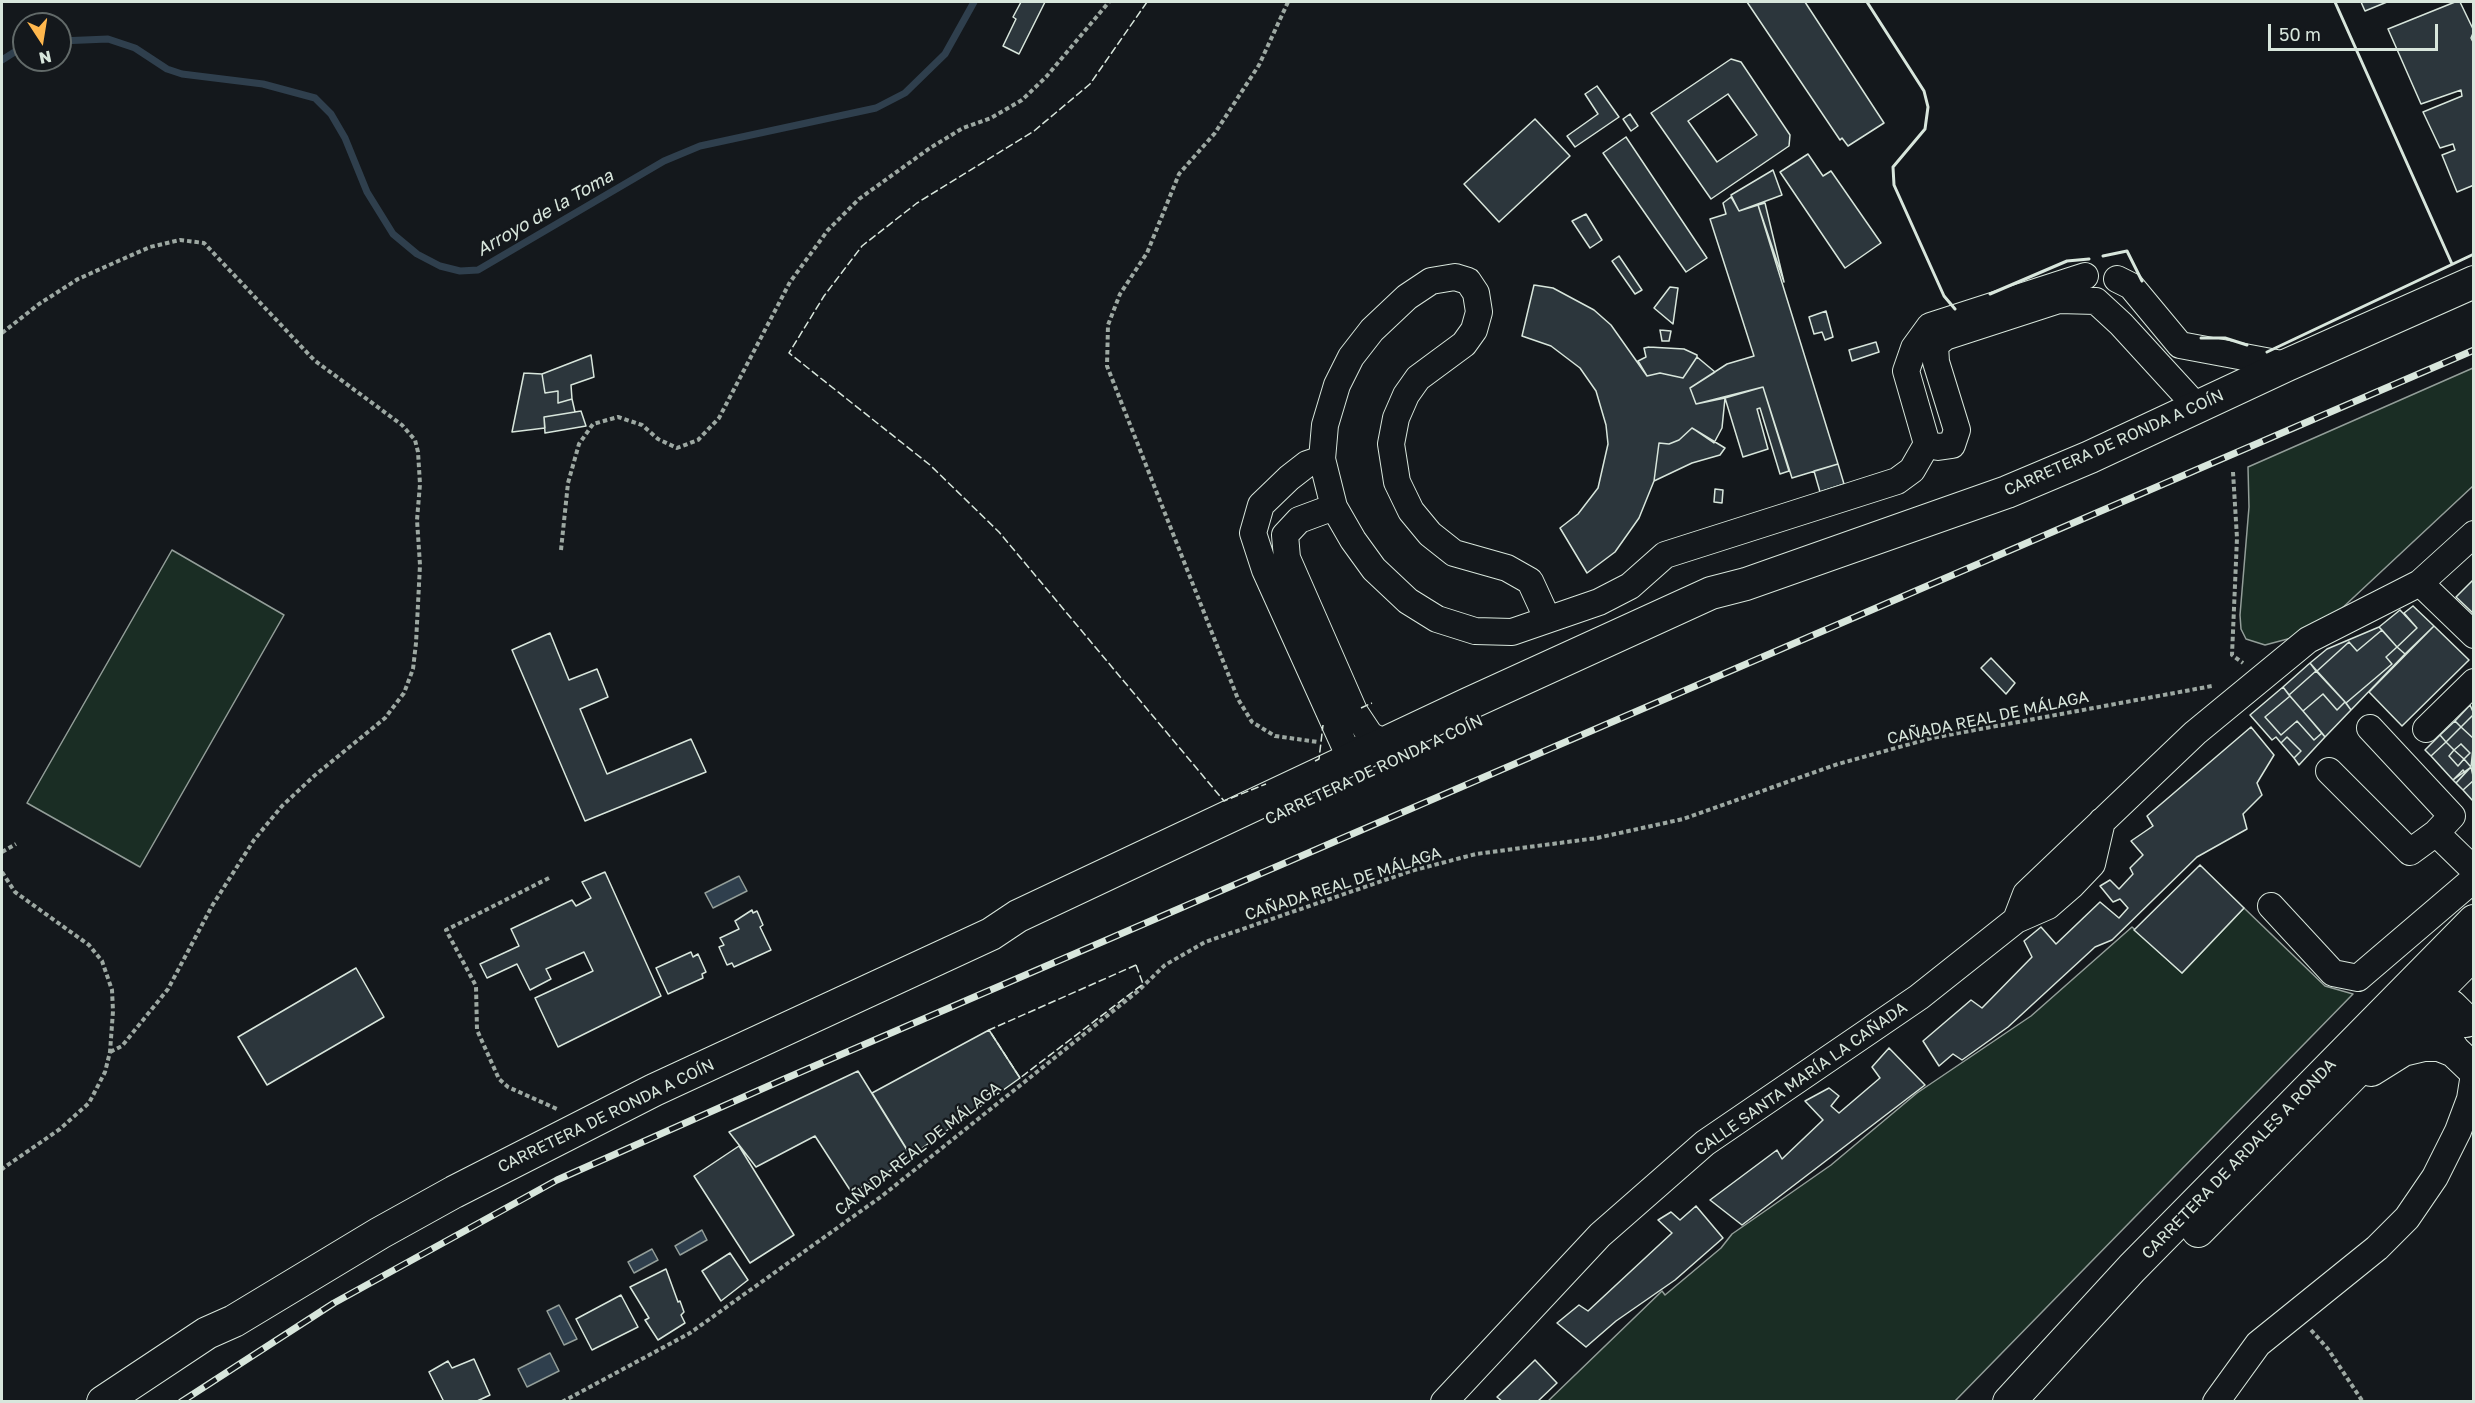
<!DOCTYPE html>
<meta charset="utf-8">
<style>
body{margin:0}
#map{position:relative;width:2475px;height:1403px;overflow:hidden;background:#14181c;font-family:"Golos Text",sans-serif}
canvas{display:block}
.frame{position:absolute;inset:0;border:3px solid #d8e6dc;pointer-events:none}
.north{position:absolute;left:12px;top:12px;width:60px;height:60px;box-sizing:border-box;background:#14181c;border:2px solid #626a69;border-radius:50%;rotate:168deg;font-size:16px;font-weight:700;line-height:24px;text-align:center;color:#d8e6dc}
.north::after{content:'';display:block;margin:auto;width:21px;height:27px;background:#ffb74d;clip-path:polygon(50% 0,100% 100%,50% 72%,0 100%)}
.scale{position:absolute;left:2268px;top:24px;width:170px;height:27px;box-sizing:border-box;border:3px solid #d8e6dc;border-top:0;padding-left:8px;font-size:18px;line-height:21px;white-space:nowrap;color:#d8e6dc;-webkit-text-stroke:4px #14181c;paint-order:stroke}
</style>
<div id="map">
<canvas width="2475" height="1403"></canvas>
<div class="frame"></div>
<div class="north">N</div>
<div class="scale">50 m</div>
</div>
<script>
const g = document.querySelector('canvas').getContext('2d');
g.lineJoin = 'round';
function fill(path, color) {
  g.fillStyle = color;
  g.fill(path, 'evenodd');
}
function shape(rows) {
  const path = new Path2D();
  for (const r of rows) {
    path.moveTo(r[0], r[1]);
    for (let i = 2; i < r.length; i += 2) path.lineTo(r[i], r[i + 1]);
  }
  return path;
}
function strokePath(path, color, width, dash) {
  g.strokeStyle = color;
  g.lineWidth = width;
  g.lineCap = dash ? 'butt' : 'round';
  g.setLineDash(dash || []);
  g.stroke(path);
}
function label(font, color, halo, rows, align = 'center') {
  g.font = font + ' "Golos Text",sans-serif';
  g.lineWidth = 4.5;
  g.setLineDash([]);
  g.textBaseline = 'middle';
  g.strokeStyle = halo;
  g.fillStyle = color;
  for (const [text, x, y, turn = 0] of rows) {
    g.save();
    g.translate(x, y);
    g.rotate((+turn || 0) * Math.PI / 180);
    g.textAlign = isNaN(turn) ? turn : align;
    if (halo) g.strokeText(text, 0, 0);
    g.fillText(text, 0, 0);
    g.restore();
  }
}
const green = shape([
 [2473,368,2473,486,2339,611,2295,637,2265,645,2246,639,2241,629,2240,615,2249,507,2248,467,2473,368],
 [172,550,284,615,140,867,27,803,172,550],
 [2244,908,2325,986,2353,994,1955,1401,1547,1402,1662,1291,1665,1295,1721,1248,1732,1234,1831,1165,1917,1093,2031,1016,2132,927,2182,973,2244,908]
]);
const water = shape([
 [739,876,747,891,713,908,705,893,739,876],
 [702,1230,707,1240,680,1255,675,1246,702,1230],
 [652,1249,658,1260,634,1273,628,1262,652,1249],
 [559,1305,577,1339,564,1345,547,1311,559,1305],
 [550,1353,559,1371,527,1387,518,1369,550,1353]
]);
const stream = shape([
 [60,41,108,39,135,48,167,69,182,74,263,84,315,98,331,114,345,138,367,192,393,234,417,254,440,266,460,271,478,270,664,161,700,146,876,108,905,93,945,54,974,2],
 [2,60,24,46]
]);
const building = shape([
 [1021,2,1045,2,1019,54,1003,46,1016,19,1013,17,1021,2],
 [1747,2,1805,2,1884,123,1848,146,1842,138,1840,140,1747,2],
 [2361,2,2387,2,2365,11,2361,2],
 [2455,2,2460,2,2474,31,2471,38,2474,44,2474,185,2457,192,2442,155,2455,150,2453,144,2440,148,2423,112,2462,96,2461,90,2421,104,2388,29,2455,2],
 [1731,59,1741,62,1790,135,1789,146,1711,199,1651,113,1731,59],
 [1728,94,1757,135,1717,162,1688,121,1728,94],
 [1597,86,1619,117,1575,147,1567,136,1598,114,1585,94,1597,86],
 [1630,114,1638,126,1631,131,1623,119,1630,114],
 [1535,119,1570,156,1499,222,1464,184,1535,119],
 [1626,137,1707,258,1686,272,1603,153,1626,137],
 [1808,154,1823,176,1831,171,1881,243,1845,268,1780,172,1808,154],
 [1773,170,1782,195,1739,211,1731,195,1773,170],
 [1731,197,1739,211,1758,205,1838,464,1792,478,1763,387,1696,404,1690,388,1727,364,1754,356,1710,219,1726,214,1723,203,1731,197],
 [1765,203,1784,282,1758,205,1765,203],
 [1586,214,1602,240,1590,248,1572,221,1586,214],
 [1619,256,1642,290,1635,294,1612,261,1619,256],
 [1534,285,1553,288,1594,310,1611,325,1647,376,1660,373,1683,378,1697,357,1715,372,1690,388,1696,404,1725,398,1722,428,1714,443,1692,428,1679,440,1669,444,1659,443,1654,481,1639,518,1615,552,1587,573,1560,528,1578,514,1598,488,1608,444,1606,425,1596,391,1580,368,1551,346,1522,336,1534,285],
 [1670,287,1678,288,1673,324,1654,308,1670,287],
 [1826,311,1833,337,1825,340,1822,332,1814,334,1809,317,1826,311],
 [1660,330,1671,331,1669,341,1662,341,1660,330],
 [1876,342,1879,352,1852,361,1849,350,1876,342],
 [1649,347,1684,349,1697,355,1697,357,1683,378,1660,373,1647,376,1638,361,1646,357,1644,348,1649,347],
 [591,355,594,377,571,385,572,399,558,403,558,391,545,393,542,374,591,355],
 [524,373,542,374,545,393,558,391,558,403,572,399,575,412,544,417,545,428,512,432,524,373],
 [1763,387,1789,471,1780,474,1760,408,1757,409,1768,449,1743,457,1725,398,1763,387],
 [581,411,586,426,545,433,544,417,581,411],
 [1692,428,1725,448,1720,455,1692,463,1654,481,1659,443,1669,444,1679,440,1692,428],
 [1838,464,1844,484,1820,492,1814,471,1838,464],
 [1715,489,1723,490,1722,503,1714,502,1715,489],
 [2474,579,2474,614,2456,597,2474,579],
 [2413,606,2434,626,2405,654,2397,647,2417,628,2404,613,2413,606],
 [2400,610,2417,628,2397,647,2379,627,2400,610],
 [2434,626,2469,660,2402,726,2369,692,2434,626],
 [2379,627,2382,630,2357,651,2349,642,2317,671,2310,663,2327,649,2379,627],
 [2382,630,2397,647,2386,657,2392,664,2346,703,2317,671,2349,642,2357,651,2382,630],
 [550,633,569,680,597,669,608,697,580,709,607,774,691,739,706,772,585,821,512,650,550,633],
 [2397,647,2405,654,2351,710,2346,703,2392,664,2386,657,2397,647],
 [1991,658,2015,683,2006,694,1981,668,1991,658],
 [2310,663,2316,671,2289,695,2283,687,2310,663],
 [2316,671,2345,702,2337,710,2323,694,2303,711,2289,695,2316,671],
 [2283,687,2290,696,2265,717,2281,735,2297,721,2314,740,2322,733,2325,737,2299,765,2294,758,2301,751,2287,737,2281,743,2276,737,2272,740,2250,715,2283,687],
 [2323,694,2337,710,2345,702,2351,710,2325,737,2303,711,2323,694],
 [2290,696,2322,733,2314,740,2297,721,2281,735,2265,717,2290,696],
 [2470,705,2474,714,2461,727,2455,721,2470,705],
 [2474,714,2474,739,2461,727,2474,714],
 [2455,721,2461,727,2446,742,2440,735,2455,721],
 [2251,727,2274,755,2257,783,2262,795,2243,814,2247,829,2197,857,2112,940,2095,947,2008,1027,1962,1060,1953,1054,1939,1066,1923,1041,1971,1000,1982,1008,2032,957,2024,941,2041,927,2056,944,2100,902,2119,918,2128,908,2120,899,2113,902,2100,886,2110,880,2119,889,2133,874,2130,868,2143,855,2131,841,2153,826,2147,816,2251,727],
 [2461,727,2474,739,2471,767,2464,759,2470,753,2461,744,2454,750,2446,742,2461,727],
 [2440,735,2446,742,2431,756,2425,750,2440,735],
 [2287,737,2301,751,2294,758,2281,743,2287,737],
 [2446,742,2454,750,2449,756,2458,766,2464,759,2471,767,2453,780,2431,756,2446,742],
 [2461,744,2470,753,2464,759,2454,750,2461,744],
 [2454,750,2464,759,2458,766,2449,756,2454,750],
 [2471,767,2474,780,2463,790,2456,783,2471,767],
 [2463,770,2465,773,2456,783,2453,780,2463,770],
 [2474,780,2474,800,2473,801,2463,790,2474,780],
 [2200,865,2244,908,2182,973,2134,930,2200,865],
 [605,872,661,996,558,1047,535,998,593,971,584,952,546,969,551,979,530,990,517,964,487,978,480,964,519,946,511,929,572,900,576,906,591,898,582,882,605,872],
 [752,910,753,913,757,911,763,925,760,927,771,950,734,967,732,963,727,965,719,947,724,945,720,938,739,929,735,921,752,910],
 [691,952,693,957,698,954,706,972,702,974,703,978,668,994,656,968,691,952],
 [356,968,384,1017,267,1085,238,1037,356,968],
 [989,1030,1020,1078,911,1156,872,1093,989,1030],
 [1889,1048,1925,1085,1742,1225,1710,1200,1777,1150,1782,1159,1823,1120,1805,1101,1829,1088,1839,1096,1831,1106,1839,1113,1880,1078,1872,1067,1889,1048],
 [858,1071,912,1158,852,1193,815,1136,756,1167,729,1132,858,1071],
 [739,1146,794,1235,750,1263,694,1176,739,1146],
 [1696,1206,1723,1238,1675,1280,1616,1321,1586,1347,1557,1323,1579,1305,1588,1311,1672,1233,1658,1220,1671,1212,1680,1220,1696,1206],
 [730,1253,748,1280,721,1301,702,1271,730,1253],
 [666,1269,678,1302,680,1301,684,1312,681,1315,685,1323,658,1340,645,1320,649,1318,630,1287,666,1269],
 [621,1295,638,1327,592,1350,576,1319,621,1295],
 [474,1359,490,1395,475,1402,444,1402,429,1372,448,1361,452,1368,474,1359],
 [1535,1360,1557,1383,1537,1402,1503,1402,1497,1397,1535,1360]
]);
const path = shape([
 [1288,2,1259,65,1215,133,1179,174,1147,253,1120,294,1108,325,1107,366,1238,699,1252,722,1275,736,1318,742],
 [2,333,39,304,78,279,116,262,150,247,180,240,204,243,314,360,402,425,415,440,418,452,420,484,417,520,420,565,416,643,413,669,404,693,385,718,314,776,282,806,254,840,212,906,168,989,122,1046,110,1052],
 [2233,472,2237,538,2232,655,2243,663],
 [561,550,568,483,579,444,593,424,618,417,642,425,658,439,677,448,698,440,719,418,790,282,828,230,859,199,930,148,963,128,991,118,1022,100,1046,77,1109,2],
 [2,852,16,844],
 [2,872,15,892,89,945,102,961,112,990,113,1011,110,1052,105,1072,89,1103,60,1129,2,1169],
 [549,878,446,930,476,986,477,1030,499,1079,508,1087,557,1109],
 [2311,1330,2328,1349,2363,1402],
 [562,1402,690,1333,882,1196,1138,991,1165,965,1205,942,1411,871,1476,854,1597,838,1683,819,1838,764,1932,738,2212,686]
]);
const minor = shape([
 [2085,276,1930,326,1914,348,1906,371,1927,444,1938,447,1952,445,1957,430,1936,362,1935,345,1945,337,2059,300,2096,301,2121,324,2197,407],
 [2117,279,2131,286,2180,345,2287,365],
 [1322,459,1307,464,1289,478,1261,505,1253,533,1265,570,1346,749,1359,757,1366,744],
 [1334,507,1299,520,1285,535,1287,558,1354,711,1370,735,1385,743],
 [2420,583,2474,635],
 [1547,618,1530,581,1507,568,1454,553,1430,534,1411,511,1397,482,1391,444,1396,418,1406,395,1418,378,1464,344,1474,330,1479,312,1476,293,1468,281,1455,277,1431,281,1407,297,1372,330,1351,357,1337,385,1325,425,1322,459,1334,507,1353,540,1374,569,1408,601,1437,619,1475,631,1512,632,1599,602,1630,586,1665,555,1897,481,1912,470,1927,444],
 [2370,728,2452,816,2436,833],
 [2426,729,2474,682],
 [2329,771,2410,852,2436,833,2474,870],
 [2271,906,2333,973,2358,978,2474,879],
 [2016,920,2026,894,2195,733,2308,640,2420,583,2474,534],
 [1444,1402,1600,1235,1705,1143,1919,997,2016,920,2048,906,2071,886,2092,864,2102,821],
 [2216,1402,2258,1344,2377,1248,2407,1218,2435,1177,2458,1131,2470,1099,2474,1074]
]);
const major = shape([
 [2432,985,2426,1000,2426,1010,2454,1051,2474,1070],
 [2409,1005,2438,1000,2451,1006,2466,1021],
 [2371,1070,2403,1050,2424,1045,2439,1045,2454,1051],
 [2198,1231,2474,953],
 [103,1402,207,1333,234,1321,380,1233,454,1192,654,1090,991,934,1018,916,1468,704,1711,593,1746,584,2007,492,2090,457,2287,365,2474,282],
 [2009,1402,2132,1268,2474,921]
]);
const rail = shape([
 [181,1402,334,1303,557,1180,782,1080,2474,350]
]);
const fence = shape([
 [1147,2,1090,84,1034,131,917,203,862,246,824,296,789,353,930,465,999,532,1224,801,1266,784],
 [1361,708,1372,703],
 [1315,761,1319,759,1323,725],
 [1136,965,1143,984,1020,1078,989,1030,1136,965]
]);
const wall = shape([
 [1867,2,1924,91,1928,107,1925,129,1893,167,1894,185,1944,296,1955,309],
 [2335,2,2452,264],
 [2103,256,2127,251,2142,281],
 [1990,294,2067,261,2089,259],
 [2201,338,2225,338,2247,345],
 [2267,352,2474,254]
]);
const streetNames = [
 ["CARRETERA DE RONDA A COÍN",2114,443,-24],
 ["CAÑADA REAL DE MÁLAGA",1988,718,-12],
 ["CARRETERA DE RONDA A COÍN",1374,770,-25],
 ["CAÑADA REAL DE MÁLAGA",1343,884,-18],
 ["CALLE SANTA MARÍA LA CAÑADA",1801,1079,-35],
 ["CARRETERA DE RONDA A COÍN",606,1116,-26],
 ["CAÑADA REAL DE MÁLAGA",918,1149,-38],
 ["CARRETERA DE ARDALES A RONDA",2239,1159,-46]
];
const waterNames = [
 ["Arroyo de la Toma",545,213,-30]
];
fill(green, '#1a2d24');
strokePath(green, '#939e99', 1.5);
fill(water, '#2f3f4d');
strokePath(water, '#939e99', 1.5);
strokePath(stream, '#2f3f4d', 7);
fill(building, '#2c363c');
strokePath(building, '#d8e6dc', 1.5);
strokePath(minor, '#d8e6dc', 28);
strokePath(major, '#d8e6dc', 34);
strokePath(path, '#9da8a2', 4, [4.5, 3]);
strokePath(minor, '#14181c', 26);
strokePath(major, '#14181c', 32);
strokePath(rail, '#d8e6dc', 7);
strokePath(rail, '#14181c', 4.5, [14]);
strokePath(fence, '#d8e6dc', 1.5, [8, 3]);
strokePath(wall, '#d8e6dc', 3);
label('16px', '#d8e6dc', '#14181c', streetNames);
label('italic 18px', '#d8e6dc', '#14181c', waterNames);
</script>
